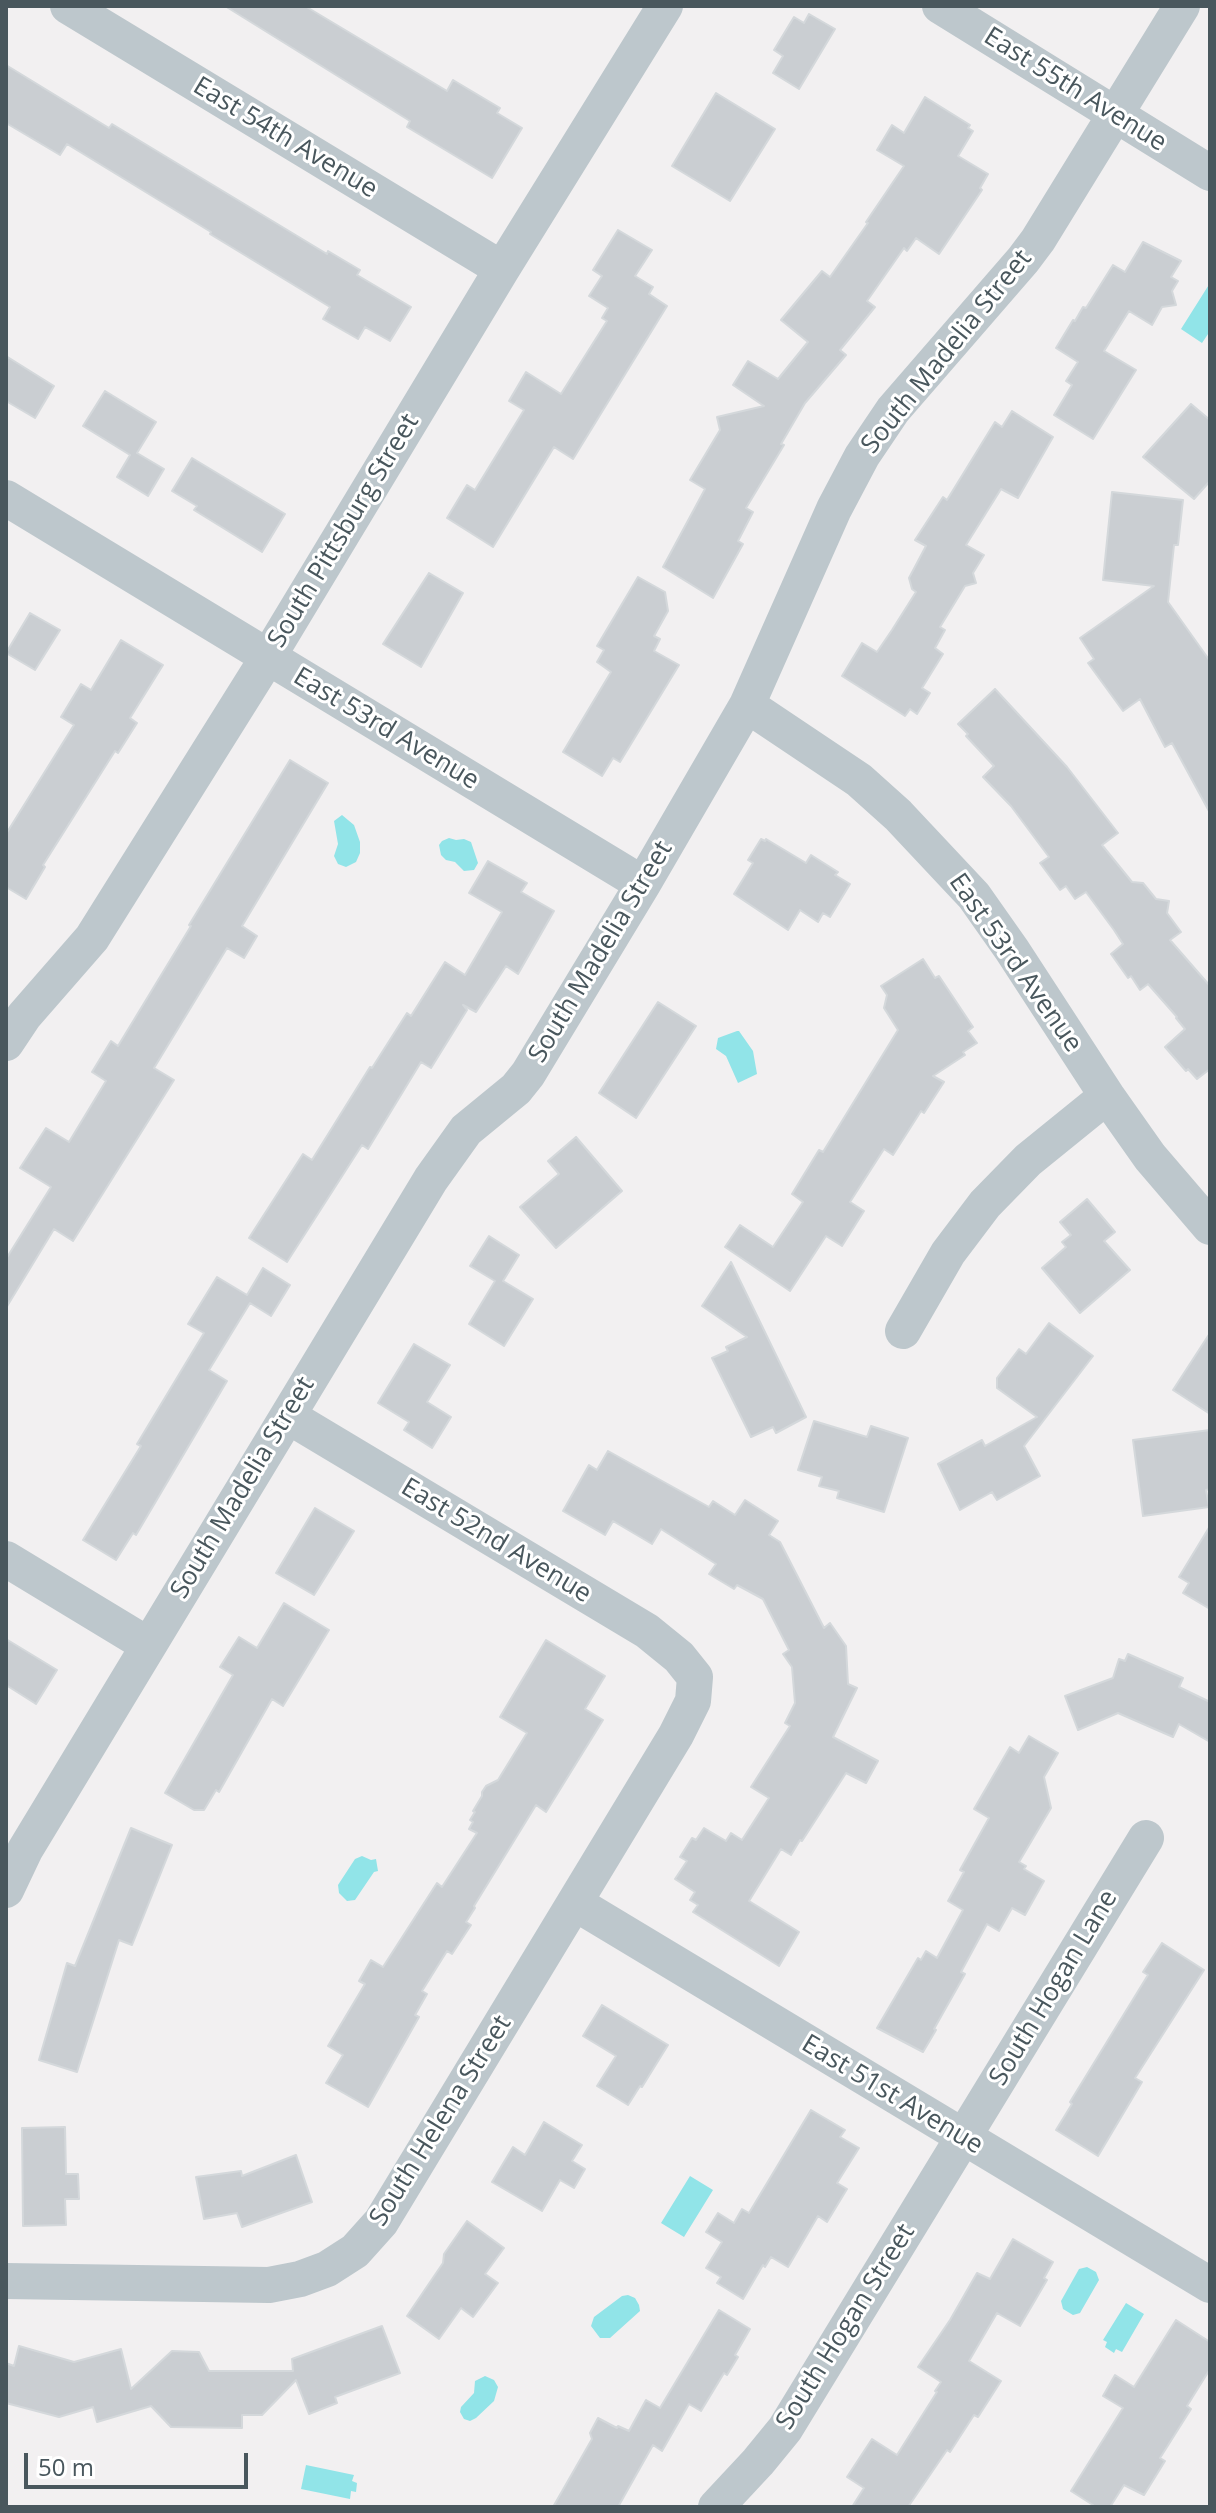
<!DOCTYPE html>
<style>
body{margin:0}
#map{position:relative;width:1216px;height:2513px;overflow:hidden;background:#f2f0f1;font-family:"Open Sans",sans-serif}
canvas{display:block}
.frame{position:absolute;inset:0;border:8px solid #49575d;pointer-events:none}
.scale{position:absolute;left:24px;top:2453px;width:224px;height:36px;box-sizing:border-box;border:4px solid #49575d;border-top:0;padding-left:10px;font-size:24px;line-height:28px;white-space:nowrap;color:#49575d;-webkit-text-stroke:6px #fff;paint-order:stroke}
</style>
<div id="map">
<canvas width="1216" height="2513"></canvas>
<div class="frame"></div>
<div class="scale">50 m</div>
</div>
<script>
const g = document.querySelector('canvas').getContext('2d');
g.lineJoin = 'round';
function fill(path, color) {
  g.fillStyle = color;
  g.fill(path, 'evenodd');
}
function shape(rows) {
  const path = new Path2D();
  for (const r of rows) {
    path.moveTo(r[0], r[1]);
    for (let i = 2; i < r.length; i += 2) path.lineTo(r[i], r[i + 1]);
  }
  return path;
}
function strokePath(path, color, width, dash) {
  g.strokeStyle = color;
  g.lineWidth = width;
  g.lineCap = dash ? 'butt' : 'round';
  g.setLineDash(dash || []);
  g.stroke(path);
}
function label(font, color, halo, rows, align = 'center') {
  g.font = font + ' "Open Sans",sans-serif';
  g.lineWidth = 6;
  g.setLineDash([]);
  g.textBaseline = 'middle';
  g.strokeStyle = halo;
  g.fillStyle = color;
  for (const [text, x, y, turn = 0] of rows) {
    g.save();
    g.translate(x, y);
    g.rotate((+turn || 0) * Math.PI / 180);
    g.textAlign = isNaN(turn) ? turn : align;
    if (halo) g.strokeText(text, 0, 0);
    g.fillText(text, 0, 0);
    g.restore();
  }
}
const water = shape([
 [1210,283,1210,331,1202,343,1181,329],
 [342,815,354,825,360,842,360,853,356,862,346,867,338,864,334,856,338,844,334,821],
 [449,838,456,840,464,839,471,842,478,863,474,870,464,871,455,862,446,860,441,855,439,845,442,841],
 [737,1031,739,1031,753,1051,757,1074,738,1083,726,1056,716,1049,718,1038],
 [362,1856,371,1860,376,1859,378,1871,374,1872,355,1900,347,1901,339,1893,338,1885,355,1859],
 [690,2176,713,2190,684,2237,661,2223],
 [1087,2267,1096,2272,1099,2280,1080,2313,1073,2315,1063,2309,1061,2301,1079,2269],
 [628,2295,635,2298,639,2305,640,2311,610,2338,600,2338,591,2326,594,2317,622,2296],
 [1126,2303,1144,2314,1122,2352,1116,2349,1114,2353,1105,2347,1107,2342,1103,2340],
 [485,2376,494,2380,498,2387,494,2401,476,2418,470,2421,464,2419,460,2412,461,2407,474,2393,475,2381],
 [306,2465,354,2475,352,2481,357,2483,356,2492,351,2491,350,2499,301,2489]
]);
const building = shape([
 [225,6,305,6,447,91,453,80,500,108,497,113,522,128,492,178,407,127,410,121,225,6],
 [809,14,835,29,799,89,773,73,783,56,774,50,794,17,804,23,809,14],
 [6,65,109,128,112,124,327,254,328,251,360,270,357,275,411,307,390,341,365,327,358,339,323,319,330,307,210,234,211,232,67,144,60,155,6,123,6,65],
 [716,93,775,129,730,201,672,166,716,93],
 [925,97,970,125,968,128,973,131,958,156,988,174,980,188,982,190,939,254,916,238,907,251,904,248,867,301,875,307,840,350,846,355,805,403,781,444,784,445,746,508,753,512,738,541,743,544,713,598,663,567,705,489,690,480,720,430,717,417,764,406,733,385,748,361,778,379,808,342,781,320,822,271,830,277,868,223,866,222,904,166,877,150,892,125,904,133,925,97],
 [618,230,652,250,635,276,653,287,649,294,667,306,573,459,554,447,493,547,447,518,467,485,475,490,524,410,509,401,526,372,561,394,607,321,602,318,608,308,589,296,602,276,593,270,618,230],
 [1143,242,1181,261,1171,277,1178,281,1172,291,1176,305,1162,307,1152,325,1129,311,1104,351,1136,370,1093,439,1054,415,1072,385,1066,381,1078,362,1056,348,1073,320,1075,321,1083,307,1086,308,1113,265,1125,272,1143,242],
 [6,356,54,386,35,418,6,401,6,356],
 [105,391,156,422,137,453,164,469,148,496,117,477,130,455,83,426,105,391],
 [1191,404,1210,420,1210,481,1194,499,1143,457,1191,404],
 [1012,411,1053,437,1018,498,1001,489,966,545,984,555,973,573,976,583,965,586,940,627,945,630,935,648,943,654,922,688,930,693,917,714,910,709,905,716,842,676,862,643,877,652,892,630,916,592,912,589,909,578,926,546,915,540,943,497,947,500,995,422,1002,427,1012,411],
 [192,458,285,514,262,552,194,510,197,506,172,491,192,458],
 [1112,492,1183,500,1178,545,1174,545,1168,602,1210,661,1210,813,1172,743,1165,747,1140,699,1123,711,1088,663,1094,659,1080,638,1154,586,1103,580,1112,492],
 [429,573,463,593,421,667,383,644,429,573],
 [638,577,665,592,668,611,654,636,660,639,654,651,679,665,620,762,613,758,602,776,563,752,611,672,597,662,604,650,597,646,638,577],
 [30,613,60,630,35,670,6,653,30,613],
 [121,640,163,665,130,718,137,723,118,753,115,751,43,865,45,867,26,899,6,887,6,834,74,725,61,717,81,684,91,690,121,640],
 [995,689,1067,767,1118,833,1102,845,1132,882,1143,883,1156,899,1169,901,1167,913,1181,932,1170,940,1210,986,1210,1069,1197,1079,1188,1069,1186,1071,1165,1047,1185,1029,1176,1018,1177,1017,1148,984,1140,990,1131,976,1128,978,1111,954,1123,944,1114,930,1086,892,1075,899,1066,886,1060,890,1040,863,1049,857,1011,806,983,777,994,766,966,736,968,734,958,724,995,689],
 [290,760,328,783,242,926,257,936,244,958,227,948,154,1068,174,1080,73,1241,54,1229,6,1308,6,1259,51,1187,20,1168,46,1128,69,1142,106,1081,92,1072,111,1041,118,1046,191,926,189,925,290,760],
 [761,839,765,841,766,839,806,863,811,855,838,872,835,875,850,884,830,917,823,913,818,922,800,910,788,930,734,894,753,863,748,860,761,839],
 [488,861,527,883,521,892,554,911,518,974,506,966,476,1012,463,1005,467,1010,431,1068,421,1062,368,1149,362,1145,287,1262,249,1238,303,1154,312,1160,370,1067,372,1068,407,1013,411,1016,445,962,465,975,502,912,469,893,488,861],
 [923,959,935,978,939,976,973,1027,968,1031,977,1043,963,1052,965,1055,933,1076,944,1082,924,1113,921,1111,893,1155,884,1149,850,1202,864,1211,842,1246,826,1236,790,1291,725,1247,740,1225,773,1247,803,1202,792,1194,819,1150,823,1152,898,1030,884,1008,887,995,881,986,923,959],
 [658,1002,696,1026,636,1118,599,1093,658,1002],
 [576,1137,622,1191,556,1248,520,1207,559,1174,548,1161,576,1137],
 [1087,1199,1115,1232,1104,1241,1130,1270,1080,1313,1042,1268,1066,1247,1062,1242,1071,1235,1060,1222,1087,1199],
 [489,1236,519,1255,503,1281,533,1299,504,1346,469,1324,495,1281,470,1266,489,1236],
 [731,1262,806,1417,776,1433,773,1427,751,1437,712,1358,728,1351,726,1347,747,1337,702,1306,731,1262],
 [263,1268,290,1285,271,1316,250,1303,209,1370,227,1381,136,1535,133,1533,116,1560,83,1540,141,1446,137,1444,204,1333,188,1324,217,1277,247,1295,263,1268],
 [1049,1323,1093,1356,1024,1446,1040,1476,997,1500,992,1492,960,1510,938,1464,982,1440,985,1446,1037,1417,997,1388,997,1378,1019,1349,1026,1354,1049,1323],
 [1210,1333,1210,1414,1173,1390,1210,1333],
 [414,1344,450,1365,427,1402,451,1417,432,1448,404,1430,409,1422,378,1403,414,1344],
 [814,1421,867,1437,871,1426,908,1438,884,1512,837,1498,839,1491,819,1486,822,1477,798,1470,814,1421],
 [1210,1430,1210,1489,1206,1490,1209,1507,1143,1516,1133,1440,1210,1430],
 [608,1451,709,1507,713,1501,735,1515,745,1500,778,1521,769,1535,780,1542,824,1628,830,1623,846,1646,848,1684,857,1688,833,1737,878,1761,866,1783,846,1773,802,1841,800,1840,791,1855,781,1849,749,1901,799,1932,779,1966,693,1912,698,1905,690,1900,695,1892,675,1879,687,1861,680,1857,692,1838,696,1840,704,1828,726,1841,731,1833,742,1840,769,1798,751,1787,790,1726,785,1723,795,1703,792,1667,783,1654,789,1650,763,1599,737,1585,734,1589,709,1574,716,1564,661,1529,652,1544,613,1521,605,1535,563,1511,589,1465,597,1470,608,1451],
 [315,1508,354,1531,314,1595,276,1573,315,1508],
 [1210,1526,1210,1609,1183,1593,1189,1583,1179,1577,1210,1526],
 [284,1603,329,1630,283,1706,272,1699,219,1792,216,1790,204,1810,194,1810,165,1793,233,1675,220,1667,239,1637,257,1648,284,1603],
 [6,1639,57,1670,36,1704,6,1685,6,1639],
 [546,1640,605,1676,585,1709,603,1720,546,1812,536,1805,474,1906,475,1908,466,1922,471,1925,452,1954,447,1951,422,1991,427,1994,415,2015,419,2017,368,2107,326,2083,343,2055,328,2046,365,1984,359,1981,371,1960,383,1967,437,1883,442,1887,477,1833,469,1829,473,1822,470,1820,475,1812,473,1811,482,1796,482,1792,486,1786,498,1780,527,1733,500,1717,546,1640],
 [1128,1654,1183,1678,1179,1687,1210,1702,1210,1742,1179,1724,1173,1737,1118,1713,1078,1730,1065,1696,1113,1678,1119,1659,1125,1661,1128,1654],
 [1029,1736,1058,1753,1044,1777,1051,1808,1019,1862,1026,1866,1024,1869,1044,1881,1025,1915,1012,1908,999,1931,987,1924,961,1972,965,1974,934,2029,936,2030,923,2052,877,2028,918,1958,921,1960,926,1951,937,1958,963,1910,948,1901,964,1872,960,1870,989,1818,974,1809,1010,1747,1019,1753,1029,1736],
 [131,1828,172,1845,132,1945,119,1940,77,2072,39,2060,67,1963,75,1966,131,1828],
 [1162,1943,1204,1970,1135,2078,1142,2082,1098,2156,1056,2130,1072,2104,1070,2102,1148,1975,1143,1972,1162,1943],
 [602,2005,668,2045,642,2087,640,2086,628,2105,597,2086,616,2056,583,2036,602,2005],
 [811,2110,845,2130,840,2137,859,2148,837,2183,847,2189,827,2222,818,2216,788,2267,771,2257,765,2267,763,2265,743,2299,717,2283,721,2277,706,2268,722,2242,706,2232,718,2213,734,2223,742,2209,749,2213,811,2110],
 [544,2122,582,2145,572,2161,585,2169,574,2188,560,2180,542,2211,492,2182,513,2147,525,2155,544,2122],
 [65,2127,66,2174,78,2174,79,2199,65,2199,66,2225,23,2226,22,2128,65,2127],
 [296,2155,312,2202,242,2227,237,2213,204,2219,196,2177,241,2171,242,2176,296,2155],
 [467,2221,504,2248,485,2274,498,2283,473,2317,461,2308,439,2339,407,2316,443,2263,444,2254,467,2221],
 [1013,2239,1053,2262,1044,2278,1047,2280,1020,2326,997,2313,969,2361,1001,2381,978,2417,974,2415,950,2452,947,2450,908,2507,852,2507,864,2488,847,2477,872,2439,897,2455,937,2392,935,2391,941,2382,918,2367,950,2320,977,2273,990,2279,1013,2239],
 [719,2310,750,2329,735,2355,738,2357,727,2375,724,2373,701,2411,689,2404,662,2451,653,2445,618,2507,553,2507,592,2439,590,2433,598,2418,617,2428,618,2426,629,2431,646,2400,660,2408,719,2310],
 [1176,2320,1210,2342,1210,2369,1187,2406,1191,2409,1160,2458,1165,2461,1144,2495,1124,2485,1110,2507,1096,2507,1071,2491,1123,2408,1103,2396,1115,2375,1134,2387,1176,2320],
 [382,2326,400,2373,335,2397,337,2403,309,2414,296,2380,262,2415,242,2415,242,2428,171,2427,151,2406,97,2422,93,2407,59,2417,6,2403,6,2363,14,2366,19,2346,74,2362,121,2349,131,2389,172,2351,199,2352,209,2371,293,2371,292,2359,382,2326]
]);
const minor = shape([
 [68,6,502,269],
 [940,6,1210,173],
 [6,498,643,884],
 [747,705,859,780,898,815,974,896,1012,950,1107,1096,1150,1157,1210,1227],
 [6,1043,24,1016,92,938,268,657,502,269,665,6],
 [903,1331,948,1253,985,1204,1028,1160,1107,1096],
 [6,1559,148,1645],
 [6,1890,25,1850,431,1179,466,1130,516,1089,528,1074,643,884,747,705,834,509,862,456,893,410,1023,260,1038,240,1182,6],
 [575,1903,1210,2285],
 [6,2281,269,2285,300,2279,327,2269,355,2251,381,2222,676,1735,693,1701,695,1677,679,1657,647,1631,288,1416],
 [716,2507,758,2462,785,2429,1146,1838]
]);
const streetNames = [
 ["East 55th Avenue",1075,90,32],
 ["East 54th Avenue",285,138,31],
 ["South Madelia Street",947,352,-51],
 ["South Pittsburg Street",344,531,-59],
 ["East 53rd Avenue",386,729,31],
 ["South Madelia Street",601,952,-59],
 ["East 53rd Avenue",1015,963,55],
 ["South Madelia Street",243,1488,-59],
 ["East 52nd Avenue",496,1541,31],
 ["South Hogan Lane",1054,1988,-59],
 ["East 51st Avenue",892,2095,31],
 ["South Helena Street",441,2121,-58],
 ["South Hogan Street",846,2327,-58]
];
fill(water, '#91e4e8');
fill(building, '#caced2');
strokePath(building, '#d4d8db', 2);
strokePath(minor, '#bdc7cc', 36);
label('26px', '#49575d', '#fff', streetNames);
</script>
